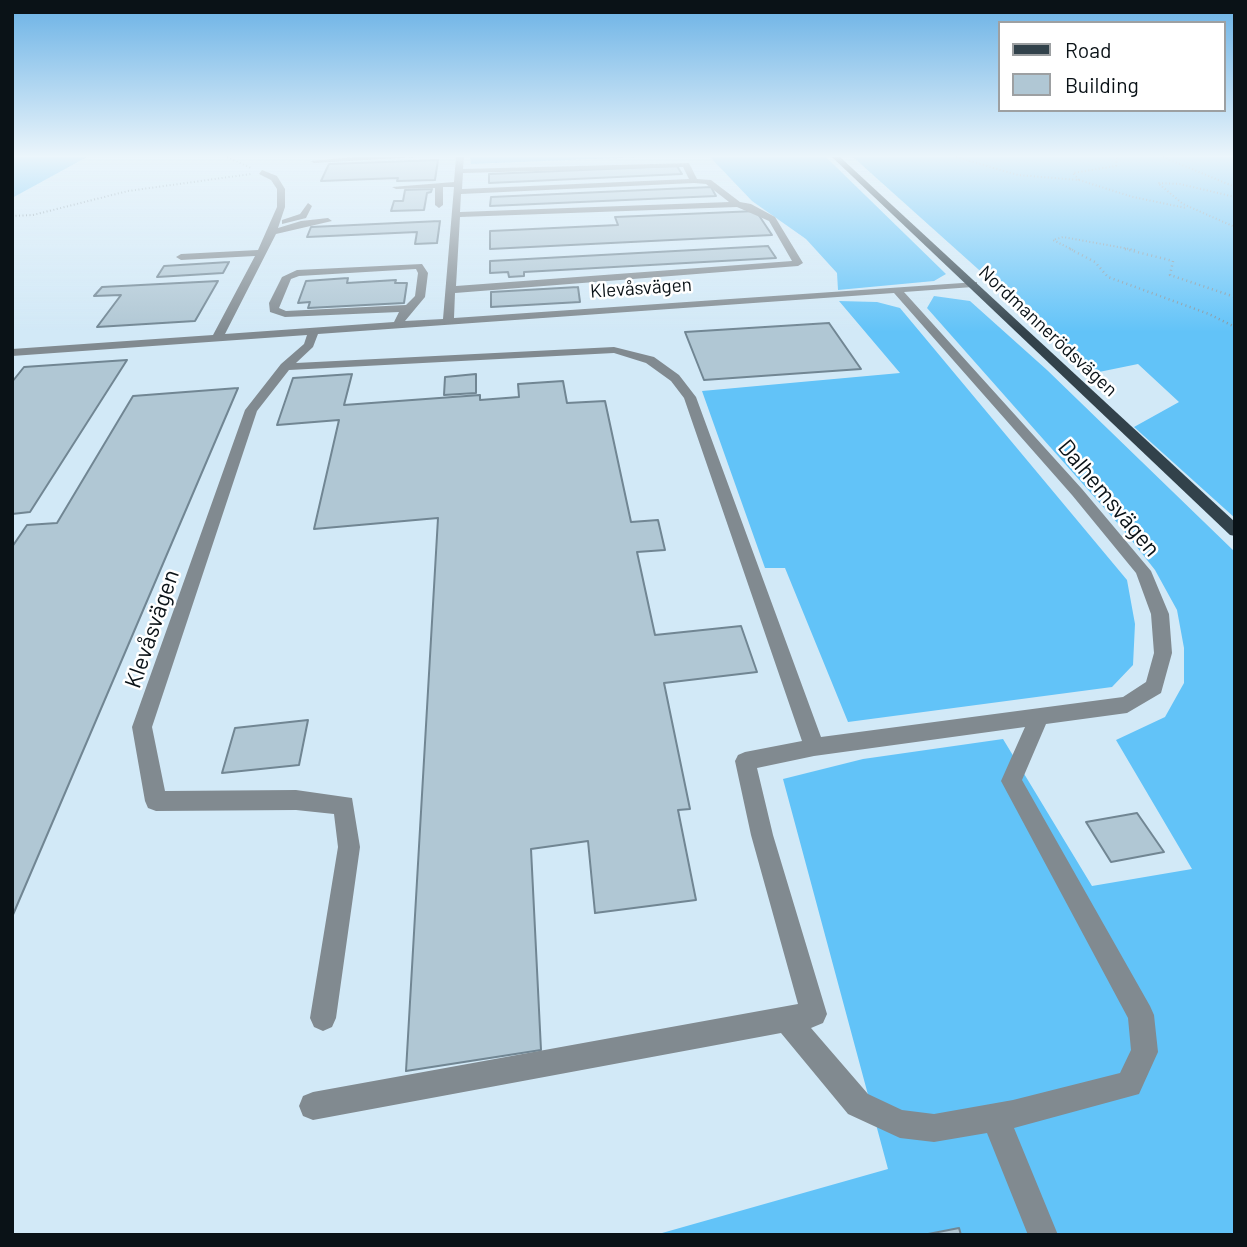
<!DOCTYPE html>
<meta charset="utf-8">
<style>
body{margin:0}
#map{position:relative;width:1247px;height:1247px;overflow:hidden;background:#d2e9f7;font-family:Barlow,sans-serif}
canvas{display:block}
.frame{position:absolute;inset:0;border:14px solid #0a1217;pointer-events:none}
.legend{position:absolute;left:998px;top:21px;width:228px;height:91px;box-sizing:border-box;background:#fff;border:2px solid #9da0a2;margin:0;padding:9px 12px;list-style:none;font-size:21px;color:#0a1217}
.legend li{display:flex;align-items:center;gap:14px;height:35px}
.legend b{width:35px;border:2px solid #9da0a2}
</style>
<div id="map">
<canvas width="1247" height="1247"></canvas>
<div class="frame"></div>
<ul class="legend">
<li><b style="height:9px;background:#32424b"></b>Road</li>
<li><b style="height:19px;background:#b0c7d4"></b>Building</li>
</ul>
</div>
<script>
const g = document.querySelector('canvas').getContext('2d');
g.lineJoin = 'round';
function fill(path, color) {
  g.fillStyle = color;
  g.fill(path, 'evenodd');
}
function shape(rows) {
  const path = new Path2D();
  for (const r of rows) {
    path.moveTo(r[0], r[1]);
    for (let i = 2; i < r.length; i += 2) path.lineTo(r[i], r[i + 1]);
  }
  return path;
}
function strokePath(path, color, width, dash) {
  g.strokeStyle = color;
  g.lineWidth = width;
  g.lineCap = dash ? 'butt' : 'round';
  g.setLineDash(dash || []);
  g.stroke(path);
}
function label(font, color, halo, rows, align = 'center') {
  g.font = font + ' Barlow,sans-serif';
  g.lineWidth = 5;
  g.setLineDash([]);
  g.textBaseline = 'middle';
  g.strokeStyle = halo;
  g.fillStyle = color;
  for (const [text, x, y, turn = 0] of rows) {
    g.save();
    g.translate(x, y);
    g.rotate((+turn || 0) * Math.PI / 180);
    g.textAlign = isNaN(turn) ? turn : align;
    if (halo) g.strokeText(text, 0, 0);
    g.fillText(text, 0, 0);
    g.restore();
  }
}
const forest = shape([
 [12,157,87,157,12,198],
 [470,157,642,157,471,164],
 [710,157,826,157,946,274,934,281,838,290,837,273,806,239,752,201],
 [853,157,1235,157,1235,518,1134,427,1179,402,1138,364,1094,373],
 [934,296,970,301,1047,370,1235,552,1235,1235,655,1235,888,1169,783,779,863,759,1003,739,1092,886,1192,869,1116,740,1165,717,1184,683,1184,648,1177,610,1155,570,1121,527,927,308],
 [839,301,877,302,900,308,1127,580,1135,624,1133,665,1112,687,848,722,785,568,765,568,702,391,900,373]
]);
const building = shape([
 [438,160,435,180,397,181,398,178,321,181,329,164,438,160],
 [677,166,682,174,489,183,489,174,677,166],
 [711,187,716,196,490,206,491,197,711,187],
 [432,189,431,192,427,193,424,210,391,211,394,201,403,201,405,190,432,189],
 [756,211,772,235,490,249,490,231,618,225,615,217,756,211],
 [440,221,437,243,415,244,417,232,307,237,311,227,440,221],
 [768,246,776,258,524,272,524,276,509,277,508,272,490,273,490,261,768,246],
 [229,262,223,273,157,277,164,266,229,262],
 [348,278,347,283,396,280,395,283,407,283,404,303,308,308,310,302,298,303,306,281,348,278],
 [218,281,195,321,97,327,121,295,94,296,102,287,218,281],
 [578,287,580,302,491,307,491,292,578,287],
 [829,323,861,369,704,380,685,332,829,323],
 [127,360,30,512,12,514,12,382,24,367,127,360],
 [352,374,344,405,480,395,480,400,519,397,518,384,563,381,567,403,605,401,631,522,658,520,665,550,637,552,655,635,741,626,757,672,664,683,690,809,678,810,696,900,595,913,588,841,531,849,541,1050,406,1071,438,518,314,529,339,420,277,425,293,378,352,374],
 [476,374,476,393,444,395,445,377,476,374],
 [238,388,12,917,12,547,27,525,57,523,133,396,238,388],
 [308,720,299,765,222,773,235,728,308,720],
 [1137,813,1164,852,1111,862,1086,822,1137,813],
 [959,1228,961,1235,923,1235,959,1228]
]);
const pathFar1 = shape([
 [227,157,251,168],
 [956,157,1018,175,1079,180,1073,173,1116,166,1117,157],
 [1163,157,1235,187],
 [1079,180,1133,197,1186,208],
 [1235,197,1180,184,1158,183,1183,204,1235,227],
 [12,216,33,215,128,191,251,174],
 [1073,250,1053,240,1063,237,1135,250]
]);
const path = shape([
 [1070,249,1095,262,1108,277,1209,314,1235,327],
 [1125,249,1173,261,1170,275,1235,297]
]);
const minor = shape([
 [355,157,418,157,314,163,310,161,355,157],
 [456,157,464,157,463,169,689,163,697,179,711,180,740,202,751,204,775,217,803,263,798,266,455,293,454,318,977,282,977,286,973,287,904,292,1082,489,1151,571,1169,614,1172,653,1161,693,1127,713,1046,724,1022,780,1150,1006,1154,1015,1158,1052,1139,1094,1014,1128,1058,1235,1028,1235,987,1133,934,1142,900,1138,848,1114,781,1033,313,1120,303,1116,299,1106,303,1096,313,1092,798,1004,751,835,735,761,738,755,745,752,802,741,684,398,671,381,646,363,614,353,289,370,257,411,152,727,165,791,296,790,352,798,360,847,336,1018,332,1027,323,1031,314,1027,310,1018,338,847,334,814,296,810,156,811,148,808,145,801,132,727,245,410,281,364,304,344,307,335,12,356,12,349,213,335,255,256,181,260,176,257,181,254,258,250,277,207,277,189,271,180,259,174,262,170,277,176,285,189,285,207,278,228,301,221,328,218,332,221,276,234,225,334,394,322,399,312,285,317,270,312,269,303,282,277,297,270,422,264,428,273,425,297,405,321,443,319,454,187,443,187,443,205,439,208,435,205,435,188,396,189,392,187,454,182,456,157],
 [683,167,689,179,462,189,463,173,683,167],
 [694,183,706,184,729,202,460,212,461,194,694,183],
 [737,207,769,221,792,261,456,286,460,217,737,207],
 [416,269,418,273,415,296,406,305,286,311,279,308,291,279,299,276,416,269],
 [894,293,1072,495,1136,573,1151,614,1154,653,1146,682,1123,697,821,737,696,397,679,375,654,357,614,347,296,363,313,347,318,334,894,293],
 [1025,727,1001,781,1128,1018,1131,1050,1120,1073,1013,1100,934,1114,902,1110,868,1094,811,1028,823,1023,827,1014,773,835,757,768,814,756,1025,727],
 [308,203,312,206,306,218,282,224,282,220,300,214,308,203]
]);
const major = shape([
 [832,157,840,157,1235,522,1235,536,1230,535,832,157]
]);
const farStreetnames = [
 ["Klevåsvägen",641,288,-4],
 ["Nordmannerödsvägen",1048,331,43]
];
const streetNames = [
 ["Dalhemsvägen",1109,498,50],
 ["Klevåsvägen",152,629,-71]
];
fill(forest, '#62c3f8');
fill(building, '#b0c7d4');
strokePath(building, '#718693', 2);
strokePath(pathFar1, '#8697a1', 2, [1, 2.5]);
strokePath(path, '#8697a1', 2.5, [1, 3.5]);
fill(minor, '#818a90');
fill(major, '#32424b');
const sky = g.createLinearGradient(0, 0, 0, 332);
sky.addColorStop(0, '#69b1e5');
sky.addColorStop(0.47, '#ebf5fb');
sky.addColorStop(1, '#ebf5fb00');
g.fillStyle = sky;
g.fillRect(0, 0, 1247, 332);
label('19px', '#0a1217', '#fff', farStreetnames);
label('23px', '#0a1217', '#fff', streetNames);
</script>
